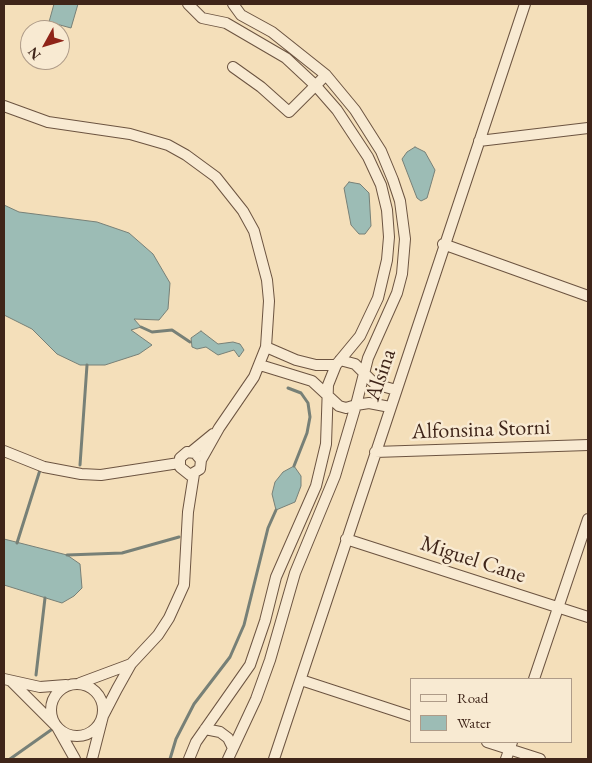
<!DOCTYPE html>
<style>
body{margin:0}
#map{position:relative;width:592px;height:763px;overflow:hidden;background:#f4dfba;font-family:"EB Garamond",serif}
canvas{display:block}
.frame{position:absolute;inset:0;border:5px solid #3f2519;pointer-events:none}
.legend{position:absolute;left:410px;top:678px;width:162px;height:65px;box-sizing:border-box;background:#f8ead2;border:1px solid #ae9b88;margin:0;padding:6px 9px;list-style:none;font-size:15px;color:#3f2519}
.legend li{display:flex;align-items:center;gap:10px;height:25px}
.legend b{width:25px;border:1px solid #ae9b88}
.north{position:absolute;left:20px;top:20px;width:50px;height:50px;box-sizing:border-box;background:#f8ead2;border:1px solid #ae9b88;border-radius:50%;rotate:231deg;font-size:14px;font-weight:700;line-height:20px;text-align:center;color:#3f2519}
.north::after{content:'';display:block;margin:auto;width:18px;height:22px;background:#8f2418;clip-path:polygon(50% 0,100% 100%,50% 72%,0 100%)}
</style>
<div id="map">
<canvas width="592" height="763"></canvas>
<div class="frame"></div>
<ul class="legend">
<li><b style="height:6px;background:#f8ead2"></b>Road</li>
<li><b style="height:14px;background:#9cbcb5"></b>Water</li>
</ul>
<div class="north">N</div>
</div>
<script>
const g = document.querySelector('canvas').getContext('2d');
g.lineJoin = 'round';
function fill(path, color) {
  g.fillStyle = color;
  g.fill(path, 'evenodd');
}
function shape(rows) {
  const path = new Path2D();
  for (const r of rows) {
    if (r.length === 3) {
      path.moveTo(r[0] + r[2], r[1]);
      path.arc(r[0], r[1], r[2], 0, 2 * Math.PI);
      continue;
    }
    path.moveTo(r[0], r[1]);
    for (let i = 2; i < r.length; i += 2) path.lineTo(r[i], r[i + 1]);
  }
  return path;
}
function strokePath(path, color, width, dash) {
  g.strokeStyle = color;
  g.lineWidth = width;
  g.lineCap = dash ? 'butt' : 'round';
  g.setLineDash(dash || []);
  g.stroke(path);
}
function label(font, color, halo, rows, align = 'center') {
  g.font = font + ' "EB Garamond",serif';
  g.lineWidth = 5;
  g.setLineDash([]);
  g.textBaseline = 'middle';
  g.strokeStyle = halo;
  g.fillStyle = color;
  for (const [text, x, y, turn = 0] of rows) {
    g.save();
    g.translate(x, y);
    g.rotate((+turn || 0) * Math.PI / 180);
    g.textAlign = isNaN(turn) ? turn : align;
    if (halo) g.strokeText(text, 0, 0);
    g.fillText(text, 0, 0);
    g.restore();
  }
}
const water = shape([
 [54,4,78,4,71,28,49,22,54,4],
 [415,147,425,152,435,170,427,198,421,201,417,198,402,159,407,152,415,147],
 [349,182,360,184,369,193,371,226,365,234,359,234,351,225,344,188,349,182],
 [4,205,19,212,97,222,129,233,153,254,170,283,168,309,159,320,134,319,141,327,131,330,152,345,139,354,105,365,80,365,57,354,32,329,4,315,4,205],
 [201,331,218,344,233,342,240,344,244,350,239,357,234,350,218,355,206,347,197,349,192,347,191,338,201,331],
 [294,466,301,476,301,486,295,502,276,510,272,494,275,482,283,472,294,466],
 [4,539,67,555,80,564,82,588,74,596,62,603,4,585,4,539]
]);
const stream = shape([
 [141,327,152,332,172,330,190,342],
 [288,388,301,393,308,403,310,417,307,433,294,466],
 [80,465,87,365],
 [17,543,40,470],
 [67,555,122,553,179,537],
 [36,675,45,598],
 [10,759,51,730],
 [170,759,176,739,194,704,230,657,244,625,268,528,276,510]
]);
const minor = shape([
 [188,4,202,18,226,23,286,58,316,86,337,110,368,157,381,185,387,210,389,237,387,260,378,298,360,336,336,365,316,365,296,360,266,347],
 [233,4,241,15,272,32,326,75,355,110,381,151,393,180,400,201,405,239,402,274,397,293,368,358,356,405,346,408,339,406,312,381,260,365],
 [233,67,261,87,289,112,326,75],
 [4,106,48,122,130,134,168,145,186,155,216,177,243,211,254,231,267,280,269,301,266,347,254,377,219,428,201,460,200,469,190,475,180,467,180,458,187,452,195,453,201,460],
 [479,141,588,128],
 [443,244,588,296],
 [340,360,355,364,375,384,396,390],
 [4,451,44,467,81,474,101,475,179,463],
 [191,452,213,434],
 [375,452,588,445],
 [346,539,588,617],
 [4,679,40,687,66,685],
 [534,679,588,519],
 [301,680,411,716],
 [12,682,57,727,75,759],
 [80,683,131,664],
 [77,710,26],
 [205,729,220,732,228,738,233,748],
 [487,742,540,759],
 [92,759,103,716,117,689,131,664,158,635,169,618,184,585,188,512,194,474],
 [189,759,196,742,250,665,265,621,276,577,316,486,326,444,328,385,336,365],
 [228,759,256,699,270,660,295,573,335,476,356,405,369,403,390,407],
 [274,759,525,4],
 [506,759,512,742]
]);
const streetNames = [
 ["Alsina",381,375,-71],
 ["Alfonsina Storni",481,430,-2],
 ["Miguel Cane",473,560,18]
];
fill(water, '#9cbcb5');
strokePath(water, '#778077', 1);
strokePath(stream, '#778077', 3);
strokePath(minor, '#6c5441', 12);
strokePath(minor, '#f8ead2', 10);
label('22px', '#3f2519', '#f8ead2', streetNames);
</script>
